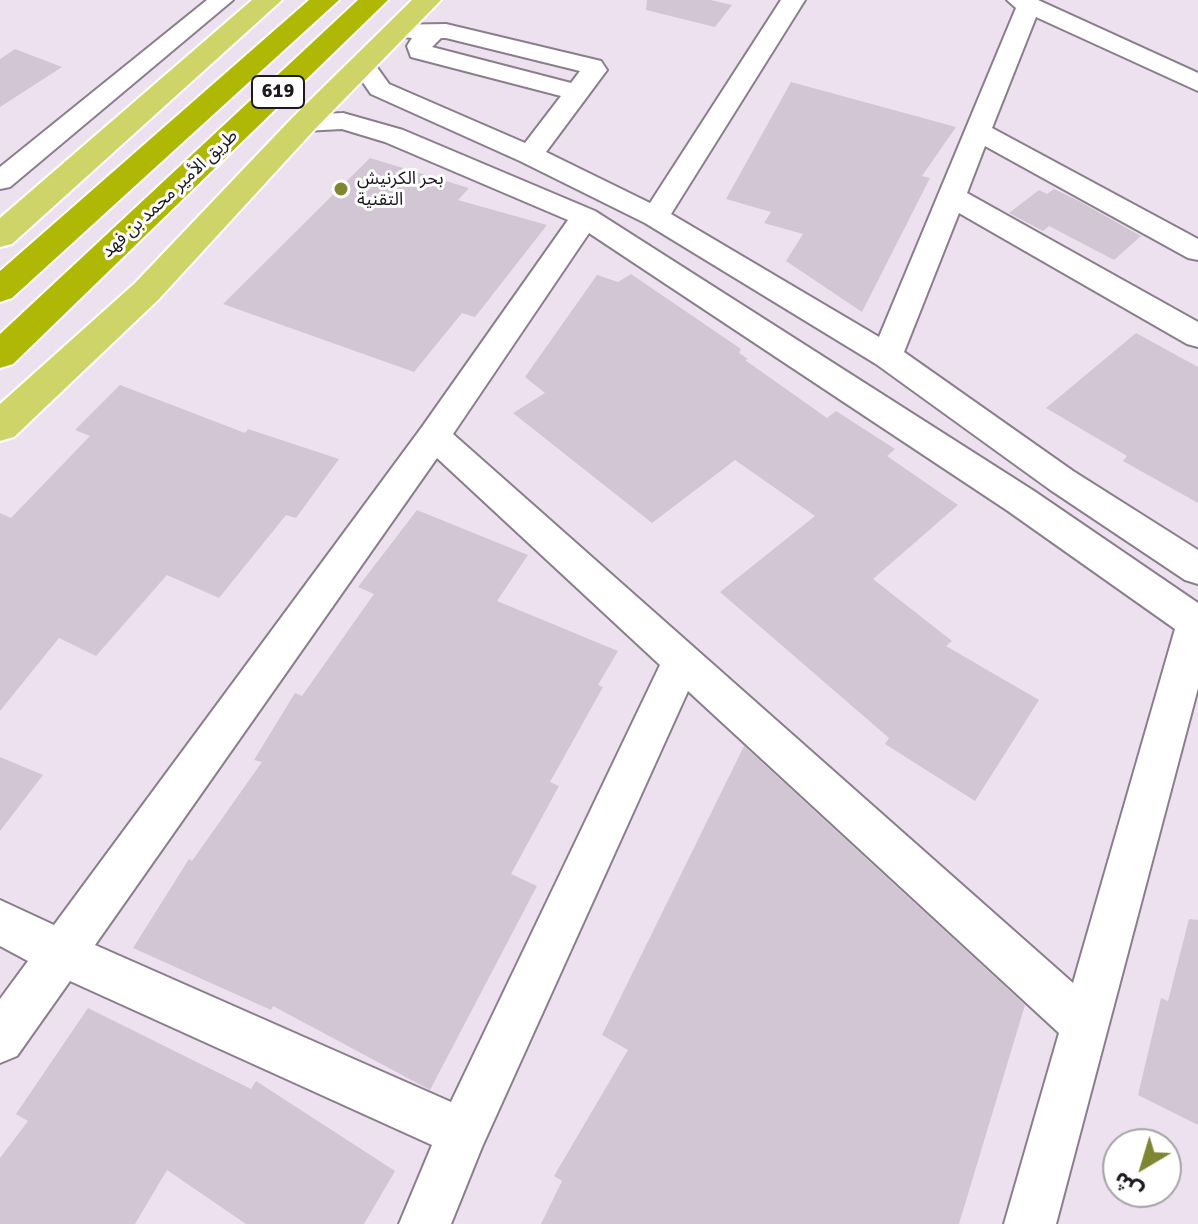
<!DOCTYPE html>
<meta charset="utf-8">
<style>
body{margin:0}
#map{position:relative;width:1198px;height:1224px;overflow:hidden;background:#ede1ef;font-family:Signika,"Noto Sans Arabic",sans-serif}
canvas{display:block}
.north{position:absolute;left:1102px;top:1128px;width:80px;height:80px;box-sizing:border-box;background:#fff;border:2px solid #a5a3a5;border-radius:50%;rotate:218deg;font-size:22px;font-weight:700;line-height:32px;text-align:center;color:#1d191e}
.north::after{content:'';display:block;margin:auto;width:28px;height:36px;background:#7f8631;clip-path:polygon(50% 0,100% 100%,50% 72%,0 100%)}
</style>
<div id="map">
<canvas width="1198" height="1224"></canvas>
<div class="north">ش</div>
</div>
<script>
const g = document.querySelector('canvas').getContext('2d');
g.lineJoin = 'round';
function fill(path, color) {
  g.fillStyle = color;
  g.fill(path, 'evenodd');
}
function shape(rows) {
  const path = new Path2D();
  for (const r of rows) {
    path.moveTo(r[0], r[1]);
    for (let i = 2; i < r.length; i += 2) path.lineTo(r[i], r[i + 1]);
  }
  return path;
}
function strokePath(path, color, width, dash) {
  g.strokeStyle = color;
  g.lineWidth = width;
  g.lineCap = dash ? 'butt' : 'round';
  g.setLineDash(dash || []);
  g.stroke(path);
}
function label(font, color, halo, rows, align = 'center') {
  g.font = font + ' Signika,"Noto Sans Arabic",sans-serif';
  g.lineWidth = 6;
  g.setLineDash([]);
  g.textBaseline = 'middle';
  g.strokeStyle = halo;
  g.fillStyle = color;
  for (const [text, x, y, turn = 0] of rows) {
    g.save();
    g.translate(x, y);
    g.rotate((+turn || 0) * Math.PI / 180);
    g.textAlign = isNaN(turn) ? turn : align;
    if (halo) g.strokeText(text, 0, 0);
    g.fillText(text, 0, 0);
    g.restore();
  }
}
const building = shape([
 [647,0,711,0,732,5,715,27,646,10],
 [15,49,62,67,0,107,0,59],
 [791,82,956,127,922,176,930,178,862,312,786,261,803,234,764,223,771,212,726,199],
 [370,158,469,188,458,200,547,225,475,317,462,313,414,372,223,304],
 [1054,189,1077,200,1141,236,1114,260,1049,226,1043,231,1009,213,1039,190,1047,194],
 [631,274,741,349,739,353,748,359,745,360,827,418,836,411,895,449,887,456,958,505,873,579,952,641,946,646,1039,700,975,801,885,744,889,738,720,592,815,516,735,460,652,523,513,413,545,393,525,377,597,275,618,282],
 [1136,333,1198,367,1198,503,1123,461,1127,456,1046,408],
 [120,385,245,433,248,429,339,459,296,518,286,515,219,598,167,575,96,656,59,638,0,711,0,513,11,518,90,436,75,430],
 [417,510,528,555,497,601,618,651,598,685,603,687,550,782,559,786,511,874,537,886,430,1090,273,1006,271,1010,133,948,189,859,192,861,262,762,254,760,295,693,302,696,374,594,358,587],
 [744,746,1025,1005,959,1224,541,1224,562,1181,554,1176,628,1050,602,1035],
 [0,757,43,775,0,831],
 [1189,919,1198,920,1198,1125,1138,1095,1161,998,1168,1001],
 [88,1008,251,1089,256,1081,395,1171,364,1224,246,1224,167,1170,135,1224,0,1224,0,1158,28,1121,16,1114]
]);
const minor = shape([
 [207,0,233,0,10,187,0,189,0,167,207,0],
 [781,0,805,0,671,214,879,337,1016,8,1007,0,1038,0,1198,73,1198,91,1036,17,992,128,1198,239,1198,260,1188,258,985,146,967,193,1198,322,1198,347,1187,344,959,213,904,352,1073,471,1198,550,1198,584,1185,580,1049,489,876,364,645,223,520,161,371,94,350,64,353,59,371,59,389,84,525,143,561,96,411,57,407,46,412,38,387,35,384,30,387,25,446,24,601,61,607,70,546,152,650,203,781,0],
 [441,38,446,38,580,71,571,83,432,47,441,38],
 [343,113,403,130,595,211,1034,491,1198,603,1198,688,1056,1224,1004,1224,1059,1033,688,691,482,1147,451,1224,399,1224,432,1145,70,981,17,1056,0,1063,0,999,28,961,0,946,0,900,54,925,422,427,568,220,385,142,342,129,304,131,295,129,291,123,295,117,304,115,343,113],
 [589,233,1008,511,1175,629,1073,983,453,434,589,233],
 [437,458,660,665,451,1102,95,945,437,458]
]);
const major = shape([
 [252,0,282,0,12,244,0,247,0,218,252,0],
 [412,0,441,0,315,129,159,299,14,437,0,441,0,404,135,283,293,117,412,0]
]);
const highway = shape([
 [309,0,339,0,12,298,0,302,0,271,309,0],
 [358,0,388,0,13,364,0,368,0,334,358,0]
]);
const markers = [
 [341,189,8,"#7f8631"]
];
const farPoinames = [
 ["بحر الكرنيش",357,179],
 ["التقنية",357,200]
];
const farStreetnames = [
 ["طريق الأمير محمد بن فهد",170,194,-43]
];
const shields = [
 [278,92,52]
];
const shieldNames = [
 ["619",278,92]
];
fill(building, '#d2c6d4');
strokePath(minor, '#8a7e8c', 4);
strokePath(major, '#fff', 4);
strokePath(highway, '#fff', 4);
fill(minor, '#fff');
fill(major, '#cfd469');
fill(highway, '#afb805');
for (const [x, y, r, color] of markers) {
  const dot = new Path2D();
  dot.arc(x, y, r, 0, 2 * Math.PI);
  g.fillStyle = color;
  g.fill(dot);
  strokePath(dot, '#fff', 3);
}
label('18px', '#1d191e', '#fff', farPoinames, 'left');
label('18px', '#1d191e', '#fff', farStreetnames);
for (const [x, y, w] of shields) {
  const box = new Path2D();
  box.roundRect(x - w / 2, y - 16, w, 32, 6);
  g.fillStyle = '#fff';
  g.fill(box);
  strokePath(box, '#1d191e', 2);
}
label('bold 20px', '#1d191e', null, shieldNames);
</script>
